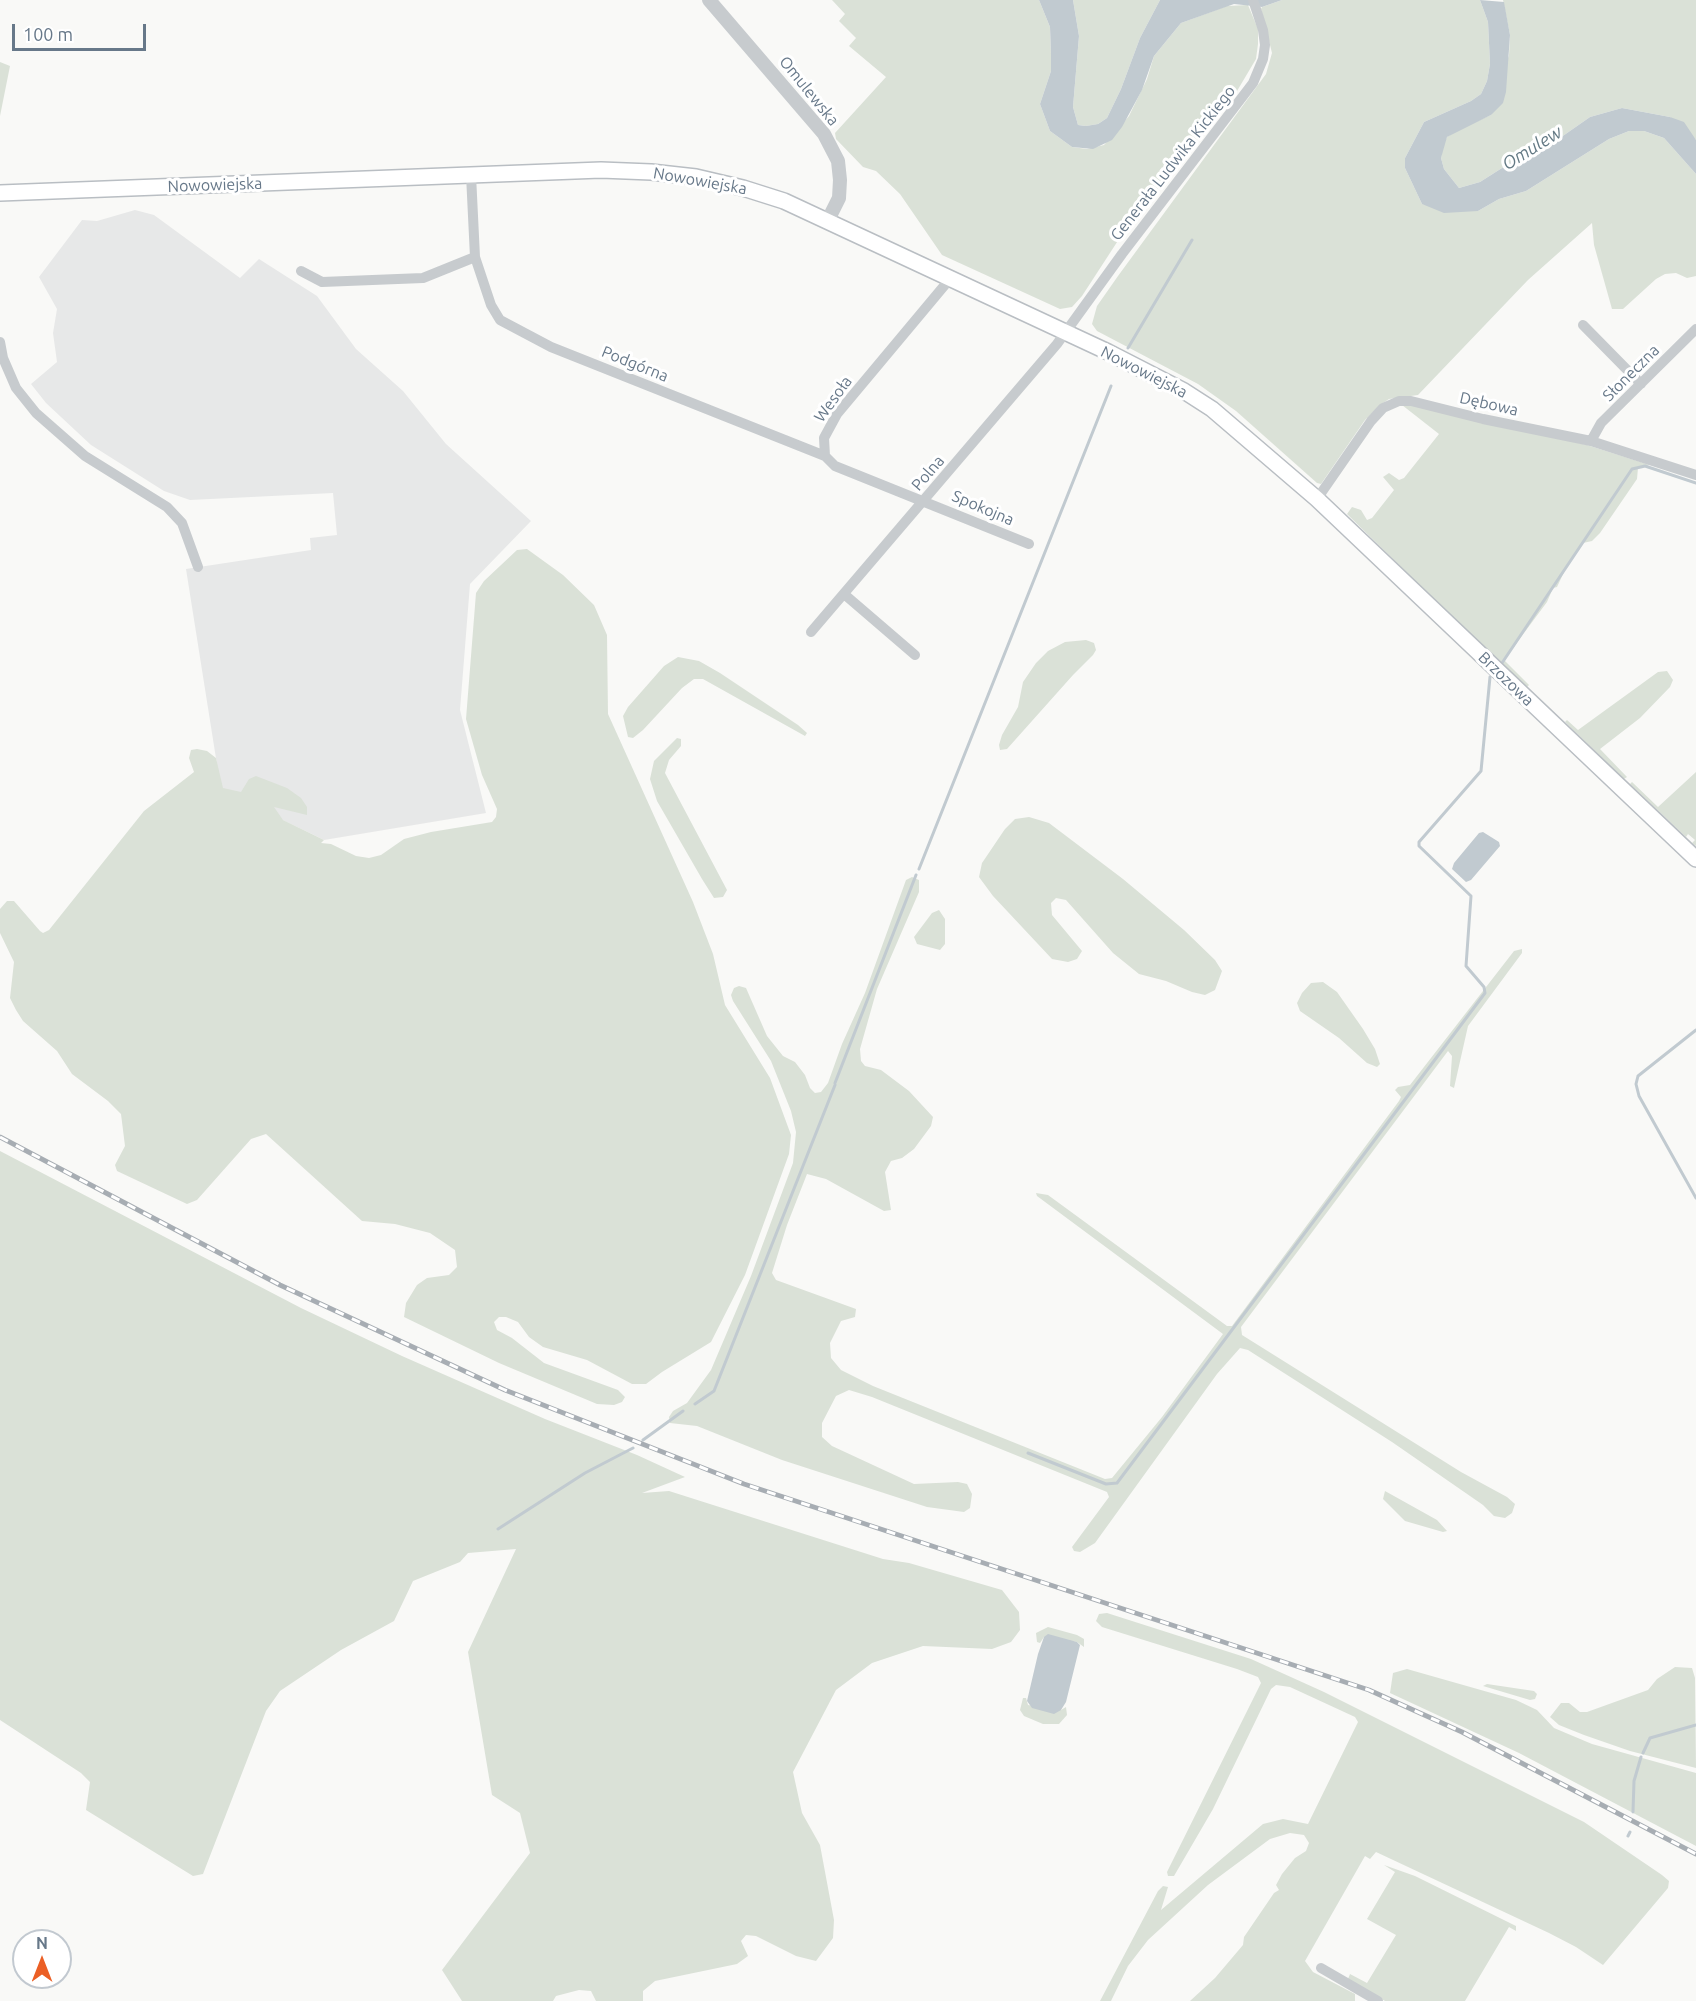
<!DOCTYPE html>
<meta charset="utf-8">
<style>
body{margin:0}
#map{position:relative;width:1696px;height:2001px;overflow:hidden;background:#f9f9f7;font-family:Ubuntu,sans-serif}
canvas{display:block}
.north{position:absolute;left:12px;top:1929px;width:60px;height:60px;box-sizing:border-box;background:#fff;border:2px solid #c2c9d0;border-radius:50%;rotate:0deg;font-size:16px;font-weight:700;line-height:24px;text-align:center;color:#677889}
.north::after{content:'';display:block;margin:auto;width:21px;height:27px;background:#eb5f25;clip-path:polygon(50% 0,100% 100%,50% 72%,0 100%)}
.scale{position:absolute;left:12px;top:24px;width:134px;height:27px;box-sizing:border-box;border:3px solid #677889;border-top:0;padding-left:8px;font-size:18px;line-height:21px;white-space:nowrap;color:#677889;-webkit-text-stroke:4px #fff;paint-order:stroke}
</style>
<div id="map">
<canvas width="1696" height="2001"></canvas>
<div class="north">N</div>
<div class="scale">100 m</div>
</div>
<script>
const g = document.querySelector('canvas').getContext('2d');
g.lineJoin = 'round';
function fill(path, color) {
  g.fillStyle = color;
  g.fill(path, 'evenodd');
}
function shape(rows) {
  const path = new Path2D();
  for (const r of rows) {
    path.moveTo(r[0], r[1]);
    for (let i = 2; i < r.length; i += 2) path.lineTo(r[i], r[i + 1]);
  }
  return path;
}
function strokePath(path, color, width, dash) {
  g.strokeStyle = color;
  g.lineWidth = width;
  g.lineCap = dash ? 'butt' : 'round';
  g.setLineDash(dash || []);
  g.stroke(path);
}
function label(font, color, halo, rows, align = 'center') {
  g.font = font + ' Ubuntu,sans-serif';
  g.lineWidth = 6;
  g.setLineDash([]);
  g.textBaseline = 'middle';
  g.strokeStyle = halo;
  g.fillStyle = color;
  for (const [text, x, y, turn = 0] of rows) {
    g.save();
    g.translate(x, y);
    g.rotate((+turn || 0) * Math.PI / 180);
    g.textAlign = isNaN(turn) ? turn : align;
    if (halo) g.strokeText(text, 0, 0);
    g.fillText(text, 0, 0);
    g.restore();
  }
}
const built = shape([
 [135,210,154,215,240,278,259,259,317,296,356,349,403,391,446,444,531,521,470,584,460,710,486,813,324,840,221,790,186,569,311,550,310,538,337,535,333,493,190,500,164,491,91,445,46,403,31,384,57,362,53,333,57,309,39,277,82,220,97,221]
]);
const green = shape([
 [832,0,1039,0,1050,27,1051,54,1051,71,1040,104,1050,131,1072,147,1087,149,1104,145,1129,116,1147,79,1154,56,1181,23,1227,6,1248,5,1258,29,1258,44,1256,59,1237,91,1121,236,1082,296,1072,307,1060,309,942,255,900,194,876,171,863,167,836,139,835,133,886,77,849,46,856,38,839,21,845,14],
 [1073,0,1160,0,1140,38,1121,89,1107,118,1098,124,1086,126,1078,125,1073,107,1079,36],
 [1282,0,1480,0,1488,22,1490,64,1487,81,1481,94,1471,101,1424,122,1405,158,1405,168,1422,204,1478,211,1499,199,1526,191,1609,139,1629,131,1644,131,1664,138,1696,174,1696,276,1687,278,1676,273,1665,274,1656,279,1623,309,1612,309,1594,245,1592,223,1528,280,1418,395,1389,399,1379,406,1365,420,1321,484,1317,483,1236,411,1198,384,1097,331,1092,324,1097,306,1118,276,1266,74,1272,53,1261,9,1262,7],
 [1503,0,1696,0,1696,140,1670,117,1622,108,1590,117,1537,154,1513,161,1480,182,1459,188,1444,169,1441,158,1443,145,1447,137,1457,130,1491,115,1509,55,1510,35],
 [0,62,10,66,0,116],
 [1407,404,1587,445,1650,465,1638,468,1637,479,1600,533,1592,541,1583,543,1565,570,1557,587,1553,588,1547,602,1504,660,1529,685,1527,687,1468,633,1347,514,1352,507,1361,510,1367,520,1372,518,1394,490,1383,477,1389,473,1399,480,1404,478,1439,434,1402,405],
 [527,549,563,575,594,605,607,635,608,714,693,902,713,954,725,1005,770,1078,791,1135,789,1154,745,1275,711,1342,662,1372,646,1384,632,1384,587,1360,543,1347,529,1337,518,1322,506,1317,499,1317,494,1322,497,1330,512,1338,544,1363,618,1390,625,1397,622,1402,614,1405,597,1404,499,1363,404,1317,406,1303,417,1285,427,1278,449,1275,457,1267,455,1250,430,1233,395,1224,362,1221,266,1134,251,1139,197,1200,187,1204,117,1171,115,1165,125,1146,121,1114,108,1101,72,1074,57,1051,23,1021,16,1010,10,998,14,962,0,933,0,909,7,901,14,901,40,931,43,933,49,930,144,811,194,772,189,758,191,750,197,749,207,751,216,758,223,788,241,792,249,779,256,776,287,788,301,798,307,807,307,815,274,807,283,820,324,840,321,843,331,844,356,856,369,858,381,855,404,839,431,832,492,822,496,817,497,809,482,775,466,719,476,593,484,581,517,550],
 [1086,640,1094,643,1096,650,1093,655,1073,675,1007,749,1000,750,999,745,1002,735,1018,707,1023,682,1036,663,1048,651,1065,642],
 [678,657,699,661,720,673,798,725,807,733,805,736,703,679,694,679,682,688,643,730,633,738,628,737,623,716,628,707,664,666],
 [1667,671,1673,680,1670,687,1640,718,1600,749,1627,777,1624,779,1565,722,1567,720,1578,730,1658,672],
 [677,738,681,739,681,746,669,760,665,773,727,890,723,897,714,898,702,879,657,801,650,779,654,761],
 [1696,772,1696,846,1692,843,1695,840,1688,834,1686,837,1630,784,1632,782,1658,807],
 [1029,817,1049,823,1123,879,1184,930,1215,960,1222,971,1215,990,1205,995,1192,992,1166,981,1139,974,1113,953,1066,900,1056,898,1051,903,1052,915,1082,951,1077,959,1068,962,1052,959,993,896,979,877,982,863,1005,829,1015,819],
 [912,877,919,880,919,892,877,989,860,1049,861,1061,865,1066,881,1070,909,1091,933,1117,931,1126,914,1149,902,1158,891,1161,885,1172,891,1210,884,1211,826,1179,807,1174,787,1225,772,1273,776,1280,856,1309,855,1317,841,1321,830,1343,831,1358,841,1370,873,1386,1105,1479,1112,1478,1162,1417,1223,1334,1037,1196,1036,1193,1048,1195,1227,1326,1232,1326,1399,1101,1401,1097,1395,1090,1398,1087,1410,1085,1514,951,1522,949,1522,953,1468,1026,1454,1088,1450,1086,1452,1056,1448,1051,1241,1327,1242,1335,1461,1472,1507,1497,1515,1504,1512,1513,1505,1518,1494,1516,1483,1505,1392,1442,1248,1350,1240,1348,1217,1374,1095,1543,1080,1552,1074,1551,1072,1547,1109,1497,1107,1492,872,1397,849,1390,836,1396,822,1423,822,1437,832,1446,914,1484,958,1482,967,1484,972,1494,970,1508,964,1512,927,1507,782,1460,697,1426,670,1423,669,1417,673,1411,687,1403,711,1370,751,1276,793,1163,796,1132,791,1111,771,1061,733,1001,731,995,734,988,739,986,746,988,767,1036,783,1056,795,1062,805,1075,810,1088,815,1093,821,1092,828,1083,842,1044,865,993,906,880],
 [939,910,945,919,945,944,940,950,917,944,914,937,932,913],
 [1323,982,1337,992,1363,1029,1375,1049,1380,1064,1377,1067,1367,1063,1339,1038,1300,1011,1297,1003,1302,993,1311,983],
 [0,1151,301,1308,402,1356,545,1419,637,1455,685,1477,642,1493,669,1491,883,1559,909,1563,1002,1590,1019,1612,1020,1630,1011,1642,992,1649,923,1646,872,1663,836,1690,793,1772,802,1813,820,1845,834,1920,833,1938,816,1961,796,1956,756,1936,746,1935,741,1941,748,1956,737,1964,655,1981,643,1991,643,2001,596,2001,591,1991,579,1990,556,1996,553,2001,462,2001,442,1970,530,1853,520,1813,492,1795,468,1652,516,1549,468,1553,460,1562,413,1581,394,1621,341,1650,280,1691,266,1711,203,1874,193,1876,86,1810,90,1782,81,1773,0,1720],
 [1385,1491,1437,1520,1447,1531,1443,1532,1405,1521,1383,1499],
 [1107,1613,1251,1659,1324,1692,1584,1822,1662,1875,1669,1881,1668,1888,1603,1965,1576,1947,1549,1933,1376,1852,1370,1859,1365,1856,1305,1961,1313,1972,1355,1994,1355,2001,1190,2001,1215,1978,1243,1945,1244,1937,1274,1893,1279,1890,1276,1885,1282,1874,1295,1858,1306,1851,1309,1843,1304,1835,1290,1833,1270,1839,1208,1885,1148,1940,1128,1966,1111,2001,1100,2001,1158,1891,1163,1886,1168,1887,1161,1910,1263,1824,1283,1819,1308,1824,1358,1722,1355,1717,1290,1687,1276,1685,1271,1689,1213,1809,1174,1876,1168,1876,1167,1872,1261,1683,1258,1677,1237,1669,1102,1627,1096,1621,1099,1614],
 [1048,1627,1077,1635,1084,1639,1084,1647,1077,1642,1044,1637,1040,1643,1037,1642,1036,1633],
 [1675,1667,1692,1668,1695,1678,1696,1768,1630,1751,1584,1735,1559,1725,1550,1717,1561,1703,1569,1703,1580,1712,1587,1712,1648,1690,1657,1679],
 [1407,1669,1516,1700,1537,1710,1554,1728,1592,1744,1696,1773,1696,1846,1519,1753,1390,1693,1393,1673],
 [1487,1684,1534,1691,1537,1694,1535,1699,1530,1700,1483,1686],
 [1023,1698,1026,1698,1028,1705,1061,1710,1066,1707,1067,1715,1059,1724,1043,1724,1024,1716,1020,1710],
 [1384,1865,1415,1876,1516,1926,1516,1931,1509,1927,1465,2001,1385,2001,1348,1979,1350,1974,1367,1983,1396,1935,1367,1919,1395,1872]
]);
const water = shape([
 [1039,0,1073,0,1079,36,1073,107,1078,125,1086,126,1098,124,1107,118,1121,89,1140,38,1160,0,1282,0,1262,7,1234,4,1181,23,1154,56,1142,90,1122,127,1112,140,1093,149,1072,147,1050,131,1040,104,1051,71,1051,54,1050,27],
 [1480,0,1504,2,1510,35,1506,92,1503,103,1491,115,1447,137,1441,158,1444,169,1459,188,1480,182,1513,161,1537,154,1590,117,1622,108,1670,117,1684,122,1696,140,1696,174,1664,138,1644,131,1629,131,1609,139,1526,191,1499,199,1478,211,1444,213,1422,204,1405,168,1405,158,1424,122,1471,101,1481,94,1487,81,1490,64,1488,22],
 [1483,832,1499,842,1500,846,1471,880,1466,882,1452,869,1454,863,1479,833],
 [1048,1634,1077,1642,1080,1645,1066,1702,1061,1710,1054,1714,1032,1708,1027,1701,1038,1654,1044,1637]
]);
const stream = shape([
 [1128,348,1192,240],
 [1502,663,1632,469,1645,466,1696,483],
 [919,869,1111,386],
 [1696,1030,1638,1076,1636,1084,1639,1096,1696,1198],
 [835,1083,916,875],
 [695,1404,714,1391,835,1085],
 [643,1440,683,1411],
 [1028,1453,1106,1484,1117,1483,1485,993,1484,987,1466,966,1471,896,1419,846,1419,842,1481,771,1490,677],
 [498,1529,585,1473,633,1448],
 [1643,1753,1650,1738,1696,1725],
 [1633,1812,1634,1781,1641,1757],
 [1628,1836,1630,1832]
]);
const minor = shape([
 [471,175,475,257,491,305,500,320,551,347,825,456],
 [301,271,322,282,423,278,475,257],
 [949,280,837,414,824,438,825,456,835,466,1029,544],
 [1583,325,1641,384],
 [0,342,3,358,16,388,36,413,85,456,167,507,182,523,198,567],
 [1591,441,1601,423,1696,329],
 [1317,499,1371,421,1383,408,1399,401,1411,401,1483,419,1591,441,1696,475],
 [844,594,915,655],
 [811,632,1057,344,1122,254,1253,83,1263,59,1265,45,1263,30,1253,0],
 [1321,1968,1378,2001]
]);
const tertiary = shape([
 [709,0,824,134,838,161,840,180,839,198,828,220]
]);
const secondary = shape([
 [0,193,601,170,651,172,696,177,743,188,784,201,1108,352,1184,391,1212,409,1317,499,1696,859]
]);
const rail = shape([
 [0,1137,280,1285,505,1390,744,1484,1369,1690,1462,1732,1696,1854]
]);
const streetNames = [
 ["Omulewska",809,91,51],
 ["Generała Ludwika Kickiego",1173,163,-52],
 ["Nowowiejska",700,181,10],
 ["Nowowiejska",215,185,-2],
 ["Podgórna",635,364,22],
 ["Nowowiejska",1144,372,27],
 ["Słoneczna",1631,373,-45],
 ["Wesoła",833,399,-54],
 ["Dębowa",1489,404,13],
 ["Polna",928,473,-49],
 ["Spokojna",983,508,23],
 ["Brzozowa",1506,679,44]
];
const waterNames = [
 ["Omulew",1532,148,-32]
];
fill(built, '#e7e8e8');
fill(green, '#dae1d7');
fill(water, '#c1cad0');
strokePath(stream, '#c1cad0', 3);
strokePath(secondary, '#b9bec3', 18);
strokePath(minor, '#c7cbce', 10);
strokePath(tertiary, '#c7cbce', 14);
strokePath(secondary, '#fff', 15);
strokePath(rail, '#a7adb3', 5);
strokePath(rail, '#fff', 3, [9]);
label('16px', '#677889', '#fff', streetNames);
label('italic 18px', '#637984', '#fff', waterNames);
</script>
